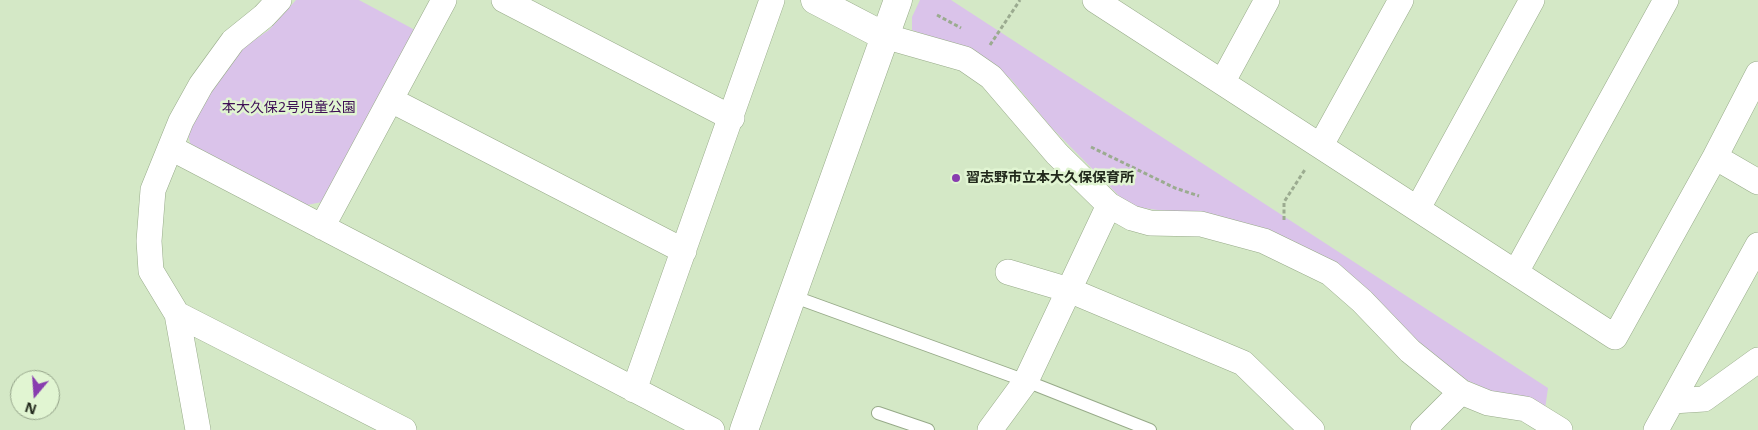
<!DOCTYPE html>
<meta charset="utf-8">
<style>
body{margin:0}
#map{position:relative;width:1758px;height:430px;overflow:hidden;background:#d4e8c6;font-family:"Noto Sans",sans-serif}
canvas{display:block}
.north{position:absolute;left:10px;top:370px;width:50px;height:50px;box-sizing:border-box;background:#e1f5d2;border:1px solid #94a389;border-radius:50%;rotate:198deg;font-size:14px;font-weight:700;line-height:20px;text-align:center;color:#21281b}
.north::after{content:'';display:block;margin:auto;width:18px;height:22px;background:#883daf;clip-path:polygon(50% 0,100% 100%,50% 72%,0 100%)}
</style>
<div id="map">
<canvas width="1758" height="430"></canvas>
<div class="north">N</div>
</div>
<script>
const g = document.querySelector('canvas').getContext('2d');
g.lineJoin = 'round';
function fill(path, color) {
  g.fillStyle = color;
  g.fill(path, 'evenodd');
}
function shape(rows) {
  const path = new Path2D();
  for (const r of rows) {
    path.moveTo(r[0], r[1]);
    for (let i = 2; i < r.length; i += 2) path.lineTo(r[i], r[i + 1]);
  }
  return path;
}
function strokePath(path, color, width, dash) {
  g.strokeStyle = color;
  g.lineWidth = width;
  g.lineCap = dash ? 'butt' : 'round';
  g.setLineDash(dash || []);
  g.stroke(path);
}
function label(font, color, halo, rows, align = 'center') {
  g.font = font + ' "Noto Sans","Noto Sans JP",sans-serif';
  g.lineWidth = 5;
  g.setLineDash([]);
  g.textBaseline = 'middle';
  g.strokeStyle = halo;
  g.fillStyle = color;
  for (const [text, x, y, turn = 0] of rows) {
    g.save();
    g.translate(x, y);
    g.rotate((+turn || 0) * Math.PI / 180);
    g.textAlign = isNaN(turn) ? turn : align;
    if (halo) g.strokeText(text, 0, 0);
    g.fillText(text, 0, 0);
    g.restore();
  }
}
const green = shape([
 [296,0,359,0,415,30,322,202,307,205,191,146,187,131,203,97,240,50,269,30],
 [920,0,951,0,1548,388,1545,409,1488,390,1462,378,1388,318,1335,266,1172,212,1129,206,1051,127,1010,78,969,51,912,30,912,17]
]);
const path = shape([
 [937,15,961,28],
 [990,45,1020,0],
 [1091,147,1175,188,1199,196],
 [1284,220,1284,202,1306,168]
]);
const service = shape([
 [792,296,1026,381,1150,430],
 [878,413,928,430]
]);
const minor = shape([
 [504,0,732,118],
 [1095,0,1615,337,1715,157,1758,74],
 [884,36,965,59,991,77,1057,154,1109,205,1132,218,1150,223,1201,224,1264,241,1330,273,1362,301,1410,351,1461,392,1488,403,1526,409,1560,430],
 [1223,81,1267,0],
 [391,100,684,251],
 [1321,145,1401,0],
 [171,148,712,430],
 [1715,157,1758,182],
 [1418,208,1532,0],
 [322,227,444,0],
 [1008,272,1069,290,1243,363,1312,430],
 [1516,272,1666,0],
 [177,314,404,430],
 [634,390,772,0],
 [1672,401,1704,399,1758,360],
 [198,430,177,314,151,271,149,241,153,190,181,121,201,85,233,41,264,16,279,0],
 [990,430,1026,381,1109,205],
 [1423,430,1461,392],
 [1656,430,1758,245]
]);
const tertiary = shape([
 [815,0,884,36],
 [744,430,898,0]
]);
const markers = [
 [956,178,5,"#883daf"]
];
const parkNames = [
 ["本大久保2号児童公園",289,108]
];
const poiNames = [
 ["習志野市立本大久保保育所",966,178]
];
fill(green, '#dac3ea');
strokePath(service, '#97aa89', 14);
strokePath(minor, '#97aa89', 26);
strokePath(tertiary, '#97aa89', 29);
strokePath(path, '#9bab90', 3, [4, 2.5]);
strokePath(service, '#fff', 12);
strokePath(minor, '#fff', 25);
strokePath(tertiary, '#fff', 28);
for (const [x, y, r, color] of markers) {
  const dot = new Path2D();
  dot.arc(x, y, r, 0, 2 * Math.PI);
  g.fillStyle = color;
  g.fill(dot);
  strokePath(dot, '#e1f5d2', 2);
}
label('14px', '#3e0f55', '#e1f5d2', parkNames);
label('bold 14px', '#21281b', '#e1f5d2', poiNames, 'left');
</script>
